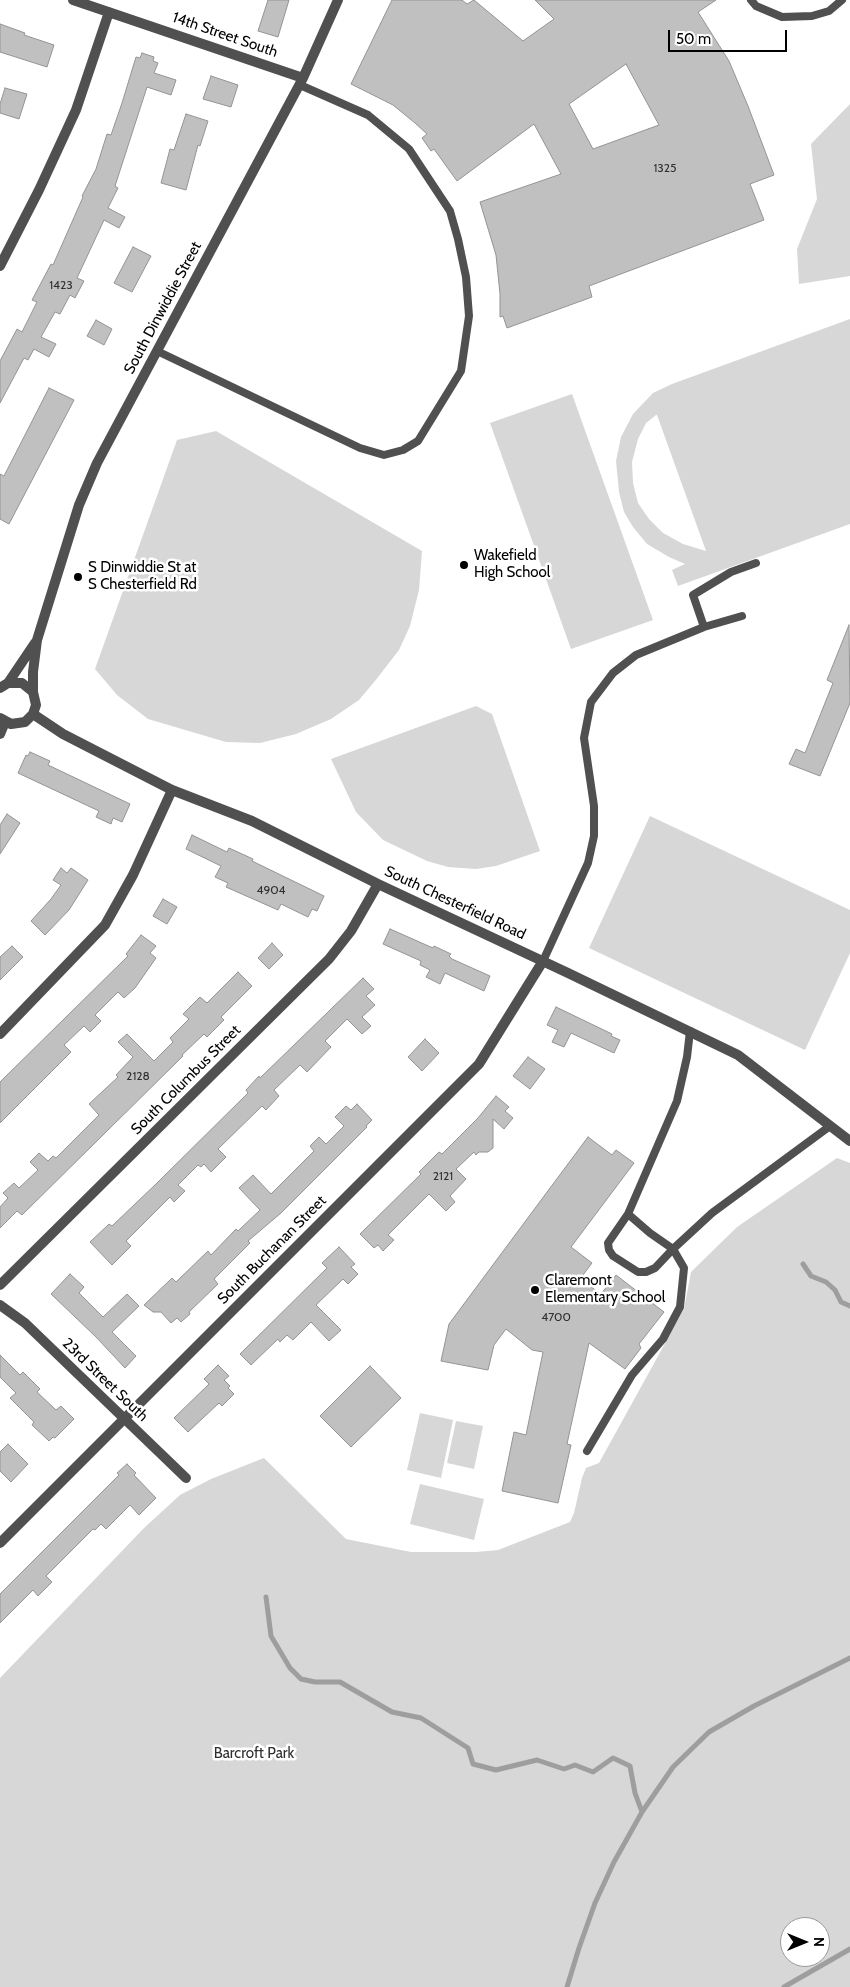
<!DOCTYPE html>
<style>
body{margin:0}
#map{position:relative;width:850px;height:1987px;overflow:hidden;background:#fff;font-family:Cabin,sans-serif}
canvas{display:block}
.north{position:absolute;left:780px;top:1917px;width:50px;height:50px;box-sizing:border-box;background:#fff;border:1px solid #999;border-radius:50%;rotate:90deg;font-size:14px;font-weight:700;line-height:20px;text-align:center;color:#000}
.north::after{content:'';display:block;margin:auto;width:18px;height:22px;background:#000;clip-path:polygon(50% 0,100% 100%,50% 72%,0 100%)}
.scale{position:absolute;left:668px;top:30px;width:119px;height:22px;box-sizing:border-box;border:2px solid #000;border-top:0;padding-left:6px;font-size:15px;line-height:18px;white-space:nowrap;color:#000;-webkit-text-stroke:4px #fff;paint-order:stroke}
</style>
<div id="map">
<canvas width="850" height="1987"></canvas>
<div class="north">N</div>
<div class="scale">50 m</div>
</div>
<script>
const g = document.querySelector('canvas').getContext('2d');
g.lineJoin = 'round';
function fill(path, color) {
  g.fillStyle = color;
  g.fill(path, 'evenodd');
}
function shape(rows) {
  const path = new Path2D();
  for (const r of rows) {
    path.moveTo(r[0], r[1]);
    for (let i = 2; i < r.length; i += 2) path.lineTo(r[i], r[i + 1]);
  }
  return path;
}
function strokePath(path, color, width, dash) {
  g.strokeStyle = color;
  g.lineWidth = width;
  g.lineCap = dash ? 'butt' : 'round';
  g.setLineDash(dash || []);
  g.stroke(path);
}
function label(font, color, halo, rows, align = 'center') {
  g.font = font + ' Cabin,sans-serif';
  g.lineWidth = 5;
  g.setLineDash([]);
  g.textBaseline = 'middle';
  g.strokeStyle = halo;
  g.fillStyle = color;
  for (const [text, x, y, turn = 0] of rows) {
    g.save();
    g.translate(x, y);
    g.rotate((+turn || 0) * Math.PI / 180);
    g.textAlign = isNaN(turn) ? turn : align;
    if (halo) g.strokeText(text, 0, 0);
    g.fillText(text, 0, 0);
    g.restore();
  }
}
const green = shape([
 [850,104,850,276,799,284,797,249,817,199,811,144],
 [850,319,850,524,678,586,672,570,685,564,669,557,647,544,633,527,624,512,619,492,616,461,621,437,633,414,653,393,672,384],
 [656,415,657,415,706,551,683,544,663,533,649,519,638,503,633,483,632,462,638,439,646,423],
 [572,394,653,620,571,649,490,423],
 [216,431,422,551,419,590,410,626,399,650,375,681,359,700,331,719,296,734,260,743,226,742,148,719,117,695,95,669,177,440],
 [476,706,492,714,540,851,496,866,476,869,448,867,427,861,383,840,356,812,331,759],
 [650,816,850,910,850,953,805,1050,589,948],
 [837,1158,850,1163,850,1987,0,1987,0,1678,144,1528,180,1495,211,1479,264,1458,346,1539,411,1552,476,1552,498,1550,570,1522,574,1513,582,1478,586,1468,599,1463,684,1309,691,1272,737,1227],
 [790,1927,820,1927,820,1957,790,1957],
 [420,1413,453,1420,441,1478,407,1470],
 [456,1421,483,1426,474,1469,447,1463],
 [420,1484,484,1499,474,1540,410,1524]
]);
const stream = shape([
 [803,1264,811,1276,826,1282,835,1290,841,1302,850,1306],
 [266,1597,271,1636,290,1668,301,1679,315,1682,340,1682,392,1712,421,1718,468,1748,473,1764,496,1770,537,1760,564,1769,575,1765,593,1772,613,1758,630,1766,635,1793,642,1812],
 [567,1987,579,1948,595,1903,614,1862,642,1812,673,1767,709,1732,754,1706,850,1658],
 [784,1987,850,1949]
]);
const building = shape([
 [268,0,289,0,278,37,258,31,268,0],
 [392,0,462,0,467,4,474,0,523,41,554,19,535,0,716,0,698,12,729,61,748,106,774,175,750,184,764,220,589,286,592,297,507,328,503,316,500,317,500,294,496,255,480,202,561,174,534,124,457,181,434,149,431,151,422,138,427,134,415,123,393,105,351,84,392,0],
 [626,64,659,125,593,149,569,104,626,64],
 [0,24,25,33,24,35,54,45,47,67,0,52,0,24],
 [142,53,154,57,153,61,158,63,154,73,176,80,171,95,147,87,115,186,118,188,108,208,125,217,119,228,104,220,77,278,84,281,75,298,70,295,60,314,55,312,41,337,56,344,49,357,34,349,28,360,24,358,0,403,0,361,17,329,22,332,37,302,32,300,51,264,53,265,83,197,82,196,96,169,107,134,111,135,122,103,136,57,140,58,142,53],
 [211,76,238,85,231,107,203,99,211,76],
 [5,88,27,94,19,119,0,113,0,104,5,88],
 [186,114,208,121,200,146,198,145,186,190,161,183,170,149,174,150,186,114],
 [133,247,151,256,132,292,114,283,133,247],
 [96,320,112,329,104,345,87,336,96,320],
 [49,388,74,400,9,524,0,519,0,474,4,476,49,388],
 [849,625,850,703,820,776,789,764,796,749,805,753,833,683,827,680,849,625],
 [30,752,50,761,48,765,130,804,122,822,113,818,111,824,96,817,99,811,18,773,26,755,28,756,30,752],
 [7,814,20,823,0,854,0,825,7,814],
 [192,835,227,852,229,848,253,859,252,861,324,896,317,911,312,909,308,917,281,904,278,910,226,887,228,883,215,877,221,866,186,849,192,835],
 [61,868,67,873,71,868,88,880,69,910,45,935,31,921,51,899,61,885,53,880,61,868],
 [163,899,177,907,167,924,153,916,163,899],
 [390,929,433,948,434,946,451,954,449,956,452,959,490,976,484,991,445,973,440,984,426,977,430,970,420,965,421,961,383,944,390,929],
 [141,935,156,946,150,953,156,958,135,988,124,998,118,992,95,1015,101,1021,90,1032,84,1026,64,1045,71,1052,0,1123,0,1082,128,956,126,954,141,935],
 [272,943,283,955,269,969,258,958,272,943],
 [12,946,23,957,0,980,0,957,12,946],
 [238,972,252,986,221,1017,224,1020,207,1037,204,1034,182,1055,183,1056,22,1215,17,1211,0,1228,0,1207,8,1198,3,1193,14,1183,19,1188,38,1170,30,1162,39,1153,48,1161,53,1156,56,1158,99,1115,89,1104,118,1077,116,1075,133,1057,118,1042,127,1034,154,1061,173,1042,170,1038,189,1019,183,1014,200,997,207,1003,238,972],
 [363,978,374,989,366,996,375,1005,362,1017,371,1026,362,1034,347,1019,325,1041,331,1047,307,1072,300,1065,274,1090,279,1096,266,1110,262,1106,218,1149,226,1157,211,1172,204,1164,201,1167,198,1165,178,1185,185,1191,174,1202,170,1197,126,1241,131,1246,112,1265,90,1242,109,1224,112,1226,157,1183,248,1093,246,1090,259,1076,260,1078,363,978],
 [556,1007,612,1034,611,1036,620,1040,614,1053,571,1033,564,1047,552,1042,558,1030,547,1025,556,1007],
 [425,1039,439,1053,422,1071,408,1057,425,1039],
 [528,1057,545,1069,530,1089,513,1076,528,1057],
 [496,1096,509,1107,505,1111,513,1118,504,1129,493,1119,493,1148,488,1152,479,1152,476,1155,474,1152,456,1169,466,1179,450,1196,455,1202,446,1211,429,1194,388,1235,394,1240,383,1251,378,1245,374,1248,360,1234,421,1174,419,1172,439,1152,442,1154,478,1118,496,1096],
 [357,1104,372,1120,366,1126,367,1127,281,1213,248,1241,250,1243,214,1279,218,1284,189,1312,190,1314,181,1322,177,1318,171,1323,161,1312,153,1312,144,1305,172,1278,176,1282,208,1251,211,1255,236,1229,238,1231,260,1210,239,1188,253,1175,271,1194,314,1151,310,1146,319,1137,326,1144,344,1126,335,1117,346,1106,351,1110,357,1104],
 [588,1137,612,1155,616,1150,634,1163,571,1247,592,1263,580,1279,601,1294,616,1275,664,1312,639,1344,641,1348,625,1369,589,1343,567,1444,571,1445,558,1503,502,1491,514,1432,526,1435,543,1352,532,1350,506,1329,494,1345,488,1370,441,1361,449,1324,588,1137],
 [339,1247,355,1264,351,1267,358,1274,348,1284,343,1279,316,1305,341,1330,329,1341,311,1322,293,1340,287,1335,280,1342,278,1339,251,1365,240,1354,327,1268,322,1263,339,1247],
 [70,1274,84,1287,79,1293,103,1317,127,1294,139,1306,112,1332,136,1356,125,1368,96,1337,51,1294,70,1274],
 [0,1355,20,1375,23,1372,40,1389,37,1392,56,1410,61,1406,74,1419,55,1438,53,1437,49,1441,32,1425,34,1422,10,1398,16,1393,0,1377,0,1355],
 [218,1365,229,1376,224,1380,230,1386,228,1388,234,1394,222,1406,219,1403,188,1432,174,1418,209,1384,204,1379,218,1365],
 [370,1366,401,1398,351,1447,320,1416,370,1366],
 [8,1444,28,1464,11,1482,0,1471,0,1452,8,1444],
 [127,1464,136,1473,134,1475,156,1498,139,1515,130,1505,106,1529,101,1524,95,1530,93,1529,46,1576,52,1582,38,1596,33,1590,0,1623,0,1594,119,1475,117,1473,127,1464]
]);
const service = shape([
 [751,0,756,6,782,17,812,16,829,11,842,0],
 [157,351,360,448,384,455,403,450,418,441,461,371,469,316,466,277,458,239,450,211,409,149,368,115,300,85],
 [704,627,693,595,731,572,756,563],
 [543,961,588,863,594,836,594,806,584,738,591,702,613,673,636,655,704,627,742,616],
 [690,1031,687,1057,677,1101,628,1214,608,1243,609,1250,613,1256,638,1272,646,1272,655,1268,673,1249,712,1213,830,1126],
 [587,1451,632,1375,663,1339,680,1307,684,1268,673,1249,650,1233,628,1214]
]);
const minor = shape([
 [73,0,303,78],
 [0,266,39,190,76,110,109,12],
 [8,683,35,643],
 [0,688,8,683,22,683,33,692,36,705,33,714,25,722,11,724,0,718],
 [33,692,33,672,37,640,79,505,97,463,303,78,338,0],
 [33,714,63,734,172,790,252,821,378,884,568,973,738,1055,850,1141],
 [0,734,5,722],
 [0,1034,105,925,133,875,172,790],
 [0,1285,329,959,351,931,378,884],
 [0,1305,25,1323,186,1478],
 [0,1543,479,1064,543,961]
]);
const markers = [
 [464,565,5,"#000"],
 [78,577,5,"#000"],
 [535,1290,5,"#000"]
];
const numberNames = [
 ["1325",665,168],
 ["1423",61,285],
 ["4904",271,890],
 ["2128",138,1076],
 ["2121",443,1176],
 ["4700",556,1317]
];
const streetNames = [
 ["14th Street South",225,35,19],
 ["South Dinwiddie Street",163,308,-62],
 ["South Chesterfield Road",455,903,25],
 ["South Columbus Street",186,1080,-45],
 ["South Buchanan Street",272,1250,-45],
 ["23rd Street South",105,1380,44]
];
const poiNames = [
 ["Wakefield",474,556],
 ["High School",474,573],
 ["S Dinwiddie St at",88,568],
 ["S Chesterfield Rd",88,585],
 ["Claremont",545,1281],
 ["Elementary School",545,1298]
];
const parkNames = [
 ["Barcroft Park",254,1754]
];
fill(green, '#d7d7d7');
strokePath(stream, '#9e9e9e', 5);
fill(building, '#c0c0c0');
strokePath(building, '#949494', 1);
strokePath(service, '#505050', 8);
strokePath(minor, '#505050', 10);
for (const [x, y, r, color] of markers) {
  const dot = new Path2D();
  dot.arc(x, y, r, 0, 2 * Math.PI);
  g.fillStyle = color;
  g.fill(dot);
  strokePath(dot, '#fff', 2);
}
label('12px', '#303030', null, numberNames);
label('15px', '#000', '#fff', streetNames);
label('15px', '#000', '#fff', poiNames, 'left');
label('15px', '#2e2e2e', '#fff', parkNames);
</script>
